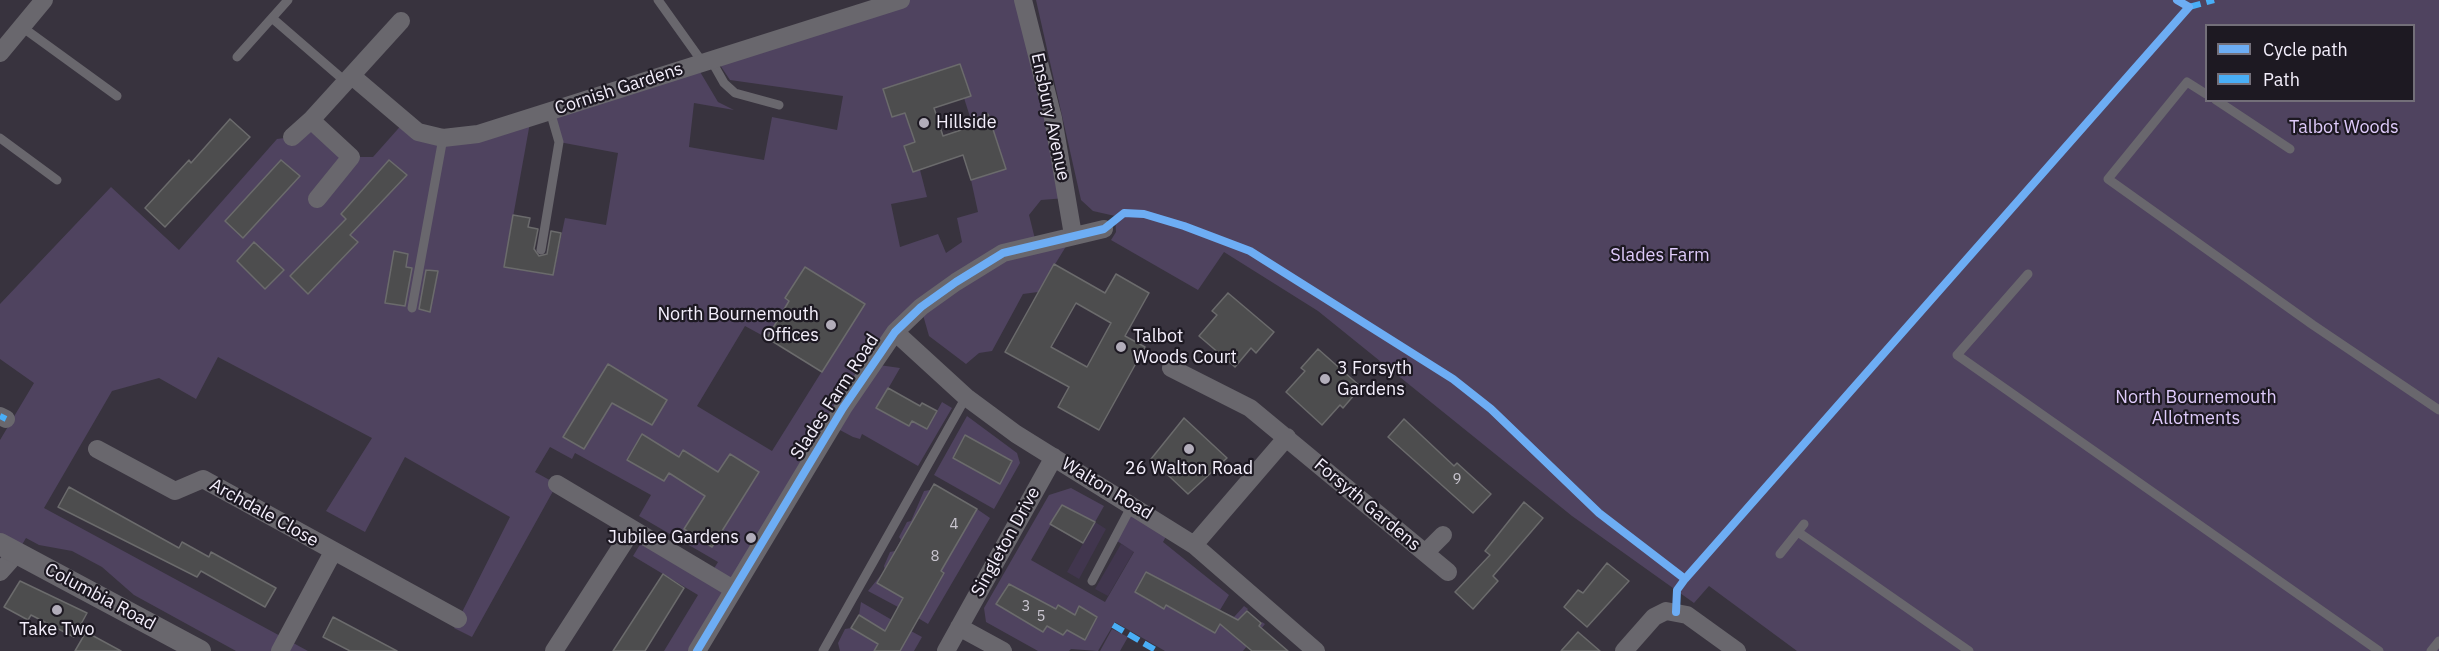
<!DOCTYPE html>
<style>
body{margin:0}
#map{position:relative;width:2439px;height:651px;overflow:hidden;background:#38333e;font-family:"IBM Plex Sans",sans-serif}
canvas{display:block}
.legend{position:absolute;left:2205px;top:24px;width:210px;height:78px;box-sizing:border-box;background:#1d1922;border:2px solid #736f79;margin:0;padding:8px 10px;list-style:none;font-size:18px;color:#f4effc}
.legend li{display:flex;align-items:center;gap:12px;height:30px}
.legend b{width:30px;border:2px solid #736f79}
</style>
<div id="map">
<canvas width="2439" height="651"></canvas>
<ul class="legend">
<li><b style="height:8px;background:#6dadf4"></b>Cycle path</li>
<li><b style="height:8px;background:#49aef6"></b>Path</li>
</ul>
</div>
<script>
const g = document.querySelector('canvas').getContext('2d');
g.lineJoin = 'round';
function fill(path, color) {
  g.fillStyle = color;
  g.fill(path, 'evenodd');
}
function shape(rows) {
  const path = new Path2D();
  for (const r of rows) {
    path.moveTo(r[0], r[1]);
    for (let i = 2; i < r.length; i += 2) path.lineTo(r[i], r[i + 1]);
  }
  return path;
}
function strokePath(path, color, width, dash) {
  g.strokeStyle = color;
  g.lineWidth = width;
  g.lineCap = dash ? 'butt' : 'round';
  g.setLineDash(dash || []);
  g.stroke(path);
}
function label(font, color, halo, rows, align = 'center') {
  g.font = font + ' "IBM Plex Sans",sans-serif';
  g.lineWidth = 4.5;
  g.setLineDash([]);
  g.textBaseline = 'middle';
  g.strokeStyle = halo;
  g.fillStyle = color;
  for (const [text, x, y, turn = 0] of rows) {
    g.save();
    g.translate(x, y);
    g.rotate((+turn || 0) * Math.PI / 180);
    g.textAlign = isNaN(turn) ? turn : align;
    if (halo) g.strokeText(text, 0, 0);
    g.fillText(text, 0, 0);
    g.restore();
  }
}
const built = shape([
 [1095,522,1106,529,1079,579,1067,572],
 [1121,544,1134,551,1108,596,1095,589]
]);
const green = shape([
 [901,0,1023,0,1066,198,1041,200,1029,215,1036,243,1073,235,1038,292,1023,294,992,351,979,353,966,364,929,336,921,308,895,332,697,651,664,651,698,595,633,556,644,538,710,575,718,562,639,516,651,495,575,453,572,459,550,447,535,472,557,484,472,637,454,628,510,517,405,457,365,532,326,511,372,438,218,357,196,399,159,378,112,391,44,508,308,651,236,651,134,595,102,567,72,551,39,545,26,538,17,553,0,544,0,440,34,383,0,359,0,304,111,187,179,250,277,139,292,137,311,120,351,157,373,157,405,121,443,138,531,117,504,267,553,275,565,218,606,225,618,153,559,142,550,111,696,65,718,102,734,110,694,103,689,147,764,160,772,117,837,130,843,96,730,80,716,59],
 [960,64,971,95,964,98,971,120,988,115,1006,168,971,180,978,212,957,218,962,242,946,253,938,234,900,247,891,204,927,197,920,170,913,172,915,142,905,113,892,117,883,89],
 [864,304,772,451,697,406,745,326,767,338,779,318,815,317],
 [1036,0,2439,0,2439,651,1797,651,1709,586,1694,603,1572,516,1318,311,1224,252,1198,290,1111,240,1116,232,1115,216,1093,211,1081,200],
 [2206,26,2414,26,2414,100,2206,100],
 [879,365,900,368,877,408,908,426,912,421,927,429,942,402,952,408,918,466,862,434,860,439,853,437,838,429],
 [967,416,1017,453,1020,463,994,509,934,475],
 [965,436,1012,461,1000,484,953,458],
 [934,484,956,497,898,607,868,591,885,570,884,566,890,552,895,551,901,540,899,537,907,522,911,521,924,491,930,490],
 [1071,488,1104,506,1095,522,1062,505,1031,560,1105,602,1134,552,1114,539,1132,505,1170,529,1163,542,1229,595,1220,610,1146,572,1135,592,1164,609,1166,605,1215,632,1226,613,1234,617,1244,606,1248,609,1229,631,1243,644,1262,622,1265,624,1243,651,1165,651,1115,622,1098,651,1071,649,1069,651,1038,651,986,622,984,608,1049,495],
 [1008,584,1056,610,1059,605,1075,615,1079,607,1097,617,1085,639,1067,630,1063,635,1047,626,1043,631,996,604],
 [977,509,990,518,928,624,918,618,943,573,941,571],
 [861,602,892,620,874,651,840,651,838,643,845,629,851,628,859,615],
 [1112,629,1128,637,1120,651,1100,651],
 [911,631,922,637,914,651,900,651]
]);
const building = shape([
 [960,64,971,96,934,108,943,136,973,126,971,120,988,114,1006,169,971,180,963,155,913,172,904,146,915,142,905,113,892,117,883,89,960,64],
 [230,119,250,137,165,227,145,208,189,160,191,163,230,119],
 [281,160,300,176,243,238,225,221,281,160],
 [389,160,407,175,350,235,358,242,308,294,290,276,346,219,341,214,389,160],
 [513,215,530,218,528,227,538,229,534,249,539,256,547,254,551,231,561,233,553,275,504,267,513,215],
 [254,242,284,270,265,289,237,261,254,242],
 [394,251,408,254,406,267,412,268,405,306,385,303,394,251],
 [1054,264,1105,293,1116,274,1149,293,1125,336,1145,347,1099,430,1058,407,1069,387,1005,352,1054,264],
 [1076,303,1111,323,1087,367,1051,347,1076,303],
 [805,267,865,304,822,372,767,338,789,301,785,298,805,267],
 [426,270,438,271,430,312,419,309,426,270],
 [1228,293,1274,332,1256,353,1251,348,1235,367,1199,336,1217,315,1212,311,1228,293],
 [1318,349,1361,387,1343,408,1340,405,1322,425,1286,392,1305,371,1301,368,1318,349],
 [608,364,667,400,652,425,612,403,584,449,563,437,608,364],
 [888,388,920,406,922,403,937,411,927,429,912,421,909,426,876,408,888,388],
 [1184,418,1227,458,1188,494,1151,459,1184,418],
 [1404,419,1454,466,1457,463,1491,494,1473,513,1388,437,1404,419],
 [642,434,679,457,683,450,718,472,730,454,759,472,712,547,684,529,705,496,669,473,664,481,627,460,642,434],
 [965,435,1012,461,1000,484,953,458,965,435],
 [934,484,977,509,941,571,944,573,900,651,874,651,878,644,851,628,859,615,885,631,903,598,877,583,934,484],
 [69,487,179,548,182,542,209,557,211,552,276,588,265,607,201,571,197,577,58,507,69,487],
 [1524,502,1543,518,1493,576,1498,581,1473,609,1455,592,1490,555,1485,551,1524,502],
 [1062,505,1095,522,1083,543,1050,524,1062,505],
 [1607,563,1629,581,1587,627,1564,607,1578,590,1583,593,1607,563],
 [1146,572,1238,620,1247,611,1261,623,1259,626,1288,651,1252,651,1220,624,1215,633,1166,605,1164,609,1149,600,1135,592,1146,572],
 [663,574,684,588,645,651,613,651,663,574],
 [20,581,87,613,74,637,31,615,28,620,4,607,20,581],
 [1009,584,1056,609,1058,605,1075,615,1079,606,1097,617,1085,640,1067,630,1063,635,1047,626,1043,632,996,604,1009,584],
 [333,617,397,651,350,651,323,637,333,617],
 [86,632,121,651,75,651,86,632],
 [1578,632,1600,651,1561,651,1578,632]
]);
const service = shape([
 [658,0,703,63],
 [272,18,346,82],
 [22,27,117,96],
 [237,57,288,0],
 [711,60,724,83,735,93,779,105],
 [2206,94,2187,82,2108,179,2313,325,2439,410],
 [2216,100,2290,149],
 [0,138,57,180],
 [541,250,559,142,550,111],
 [2028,274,1957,355,2379,651],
 [412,308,443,138],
 [1798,532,1969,651],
 [1780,554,1804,524],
 [1092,581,1132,505],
 [823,651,966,397],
 [2431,651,2439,641]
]);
const minor = shape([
 [1023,0,1053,118,1073,235],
 [0,53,44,0],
 [352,76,418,132,443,138,478,134,901,0],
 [292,137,311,120],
 [317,199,351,157,311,120,401,21],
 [895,332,966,397,1016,434,1194,545,1316,651],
 [1171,368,1250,408,1448,572],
 [0,416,6,419],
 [97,449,175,491,203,479,458,619],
 [557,484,733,589],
 [1194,545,1287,437],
 [1425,553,1443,535],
 [0,572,17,553],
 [959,627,1003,651],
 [280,651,333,552],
 [554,651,632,530],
 [697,651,843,408,895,332,921,307,956,282,1003,253,1104,229],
 [946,651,1054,457],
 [1624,651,1654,617,1666,611,1687,615,1737,651]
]);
const tertiary = shape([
 [0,544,200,651]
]);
const quiet = shape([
 [2189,7,2214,0],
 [0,416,6,419],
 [1113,625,1157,651]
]);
const cycleway = shape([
 [1676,612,1677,590,1685,579,2189,7,2177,0],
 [697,651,843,408,895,332,921,307,956,282,1003,253,1104,229,1124,213,1144,214,1184,226,1250,251,1453,379,1491,409,1599,513,1685,579]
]);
const markers = [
 [924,123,6,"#b2adba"],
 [831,325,6,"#b2adba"],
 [1121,347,6,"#b2adba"],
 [1325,379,6,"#b2adba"],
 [1189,449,6,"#b2adba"],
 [751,538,6,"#b2adba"],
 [57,610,6,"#b2adba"]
];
const numberNames = [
 ["9",1457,480],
 ["4",954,525],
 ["8",935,557],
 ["3",1026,607],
 ["5",1041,617]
];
const streetNames = [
 ["Cornish Gardens",619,89,-18],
 ["Ensbury Avenue",1050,117,78],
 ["Slades Farm Road",835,397,-57],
 ["Walton Road",1107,489,31],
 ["Forsyth Gardens",1367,505,40],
 ["Archdale Close",264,513,29],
 ["Singleton Drive",1006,542,-61],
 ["Columbia Road",100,597,28]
];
const poiNames = [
 ["Hillside",936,123],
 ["North Bournemouth",819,315,"right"],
 ["Offices",819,336,"right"],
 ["Talbot",1133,337],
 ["Woods Court",1133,358],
 ["3 Forsyth",1337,369],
 ["Gardens",1337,390],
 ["26 Walton Road",1189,469,"center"],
 ["Jubilee Gardens",739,538,"right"],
 ["Take Two",57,630,"center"]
];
const parkNames = [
 ["Talbot Woods",2344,128],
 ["Slades Farm",1660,256],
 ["North Bournemouth",2196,398],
 ["Allotments",2196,419]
];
fill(built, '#41364e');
fill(green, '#4f435f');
fill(building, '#4d4d4e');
strokePath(building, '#6b6b6c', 1.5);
strokePath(service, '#69676d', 9);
strokePath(minor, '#69676d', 18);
strokePath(tertiary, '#69676d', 22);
strokePath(quiet, '#49aef6', 6, [12, 6]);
strokePath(cycleway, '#6dadf4', 8);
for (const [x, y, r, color] of markers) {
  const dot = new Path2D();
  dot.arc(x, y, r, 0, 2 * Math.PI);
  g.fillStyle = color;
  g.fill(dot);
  strokePath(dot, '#1d1922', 2);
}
label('15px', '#cac6d0', null, numberNames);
label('18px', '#f4effc', '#1d1922', streetNames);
label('18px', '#f4effc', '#1d1922', poiNames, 'left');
label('18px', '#dfcbfb', '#1d1922', parkNames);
</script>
